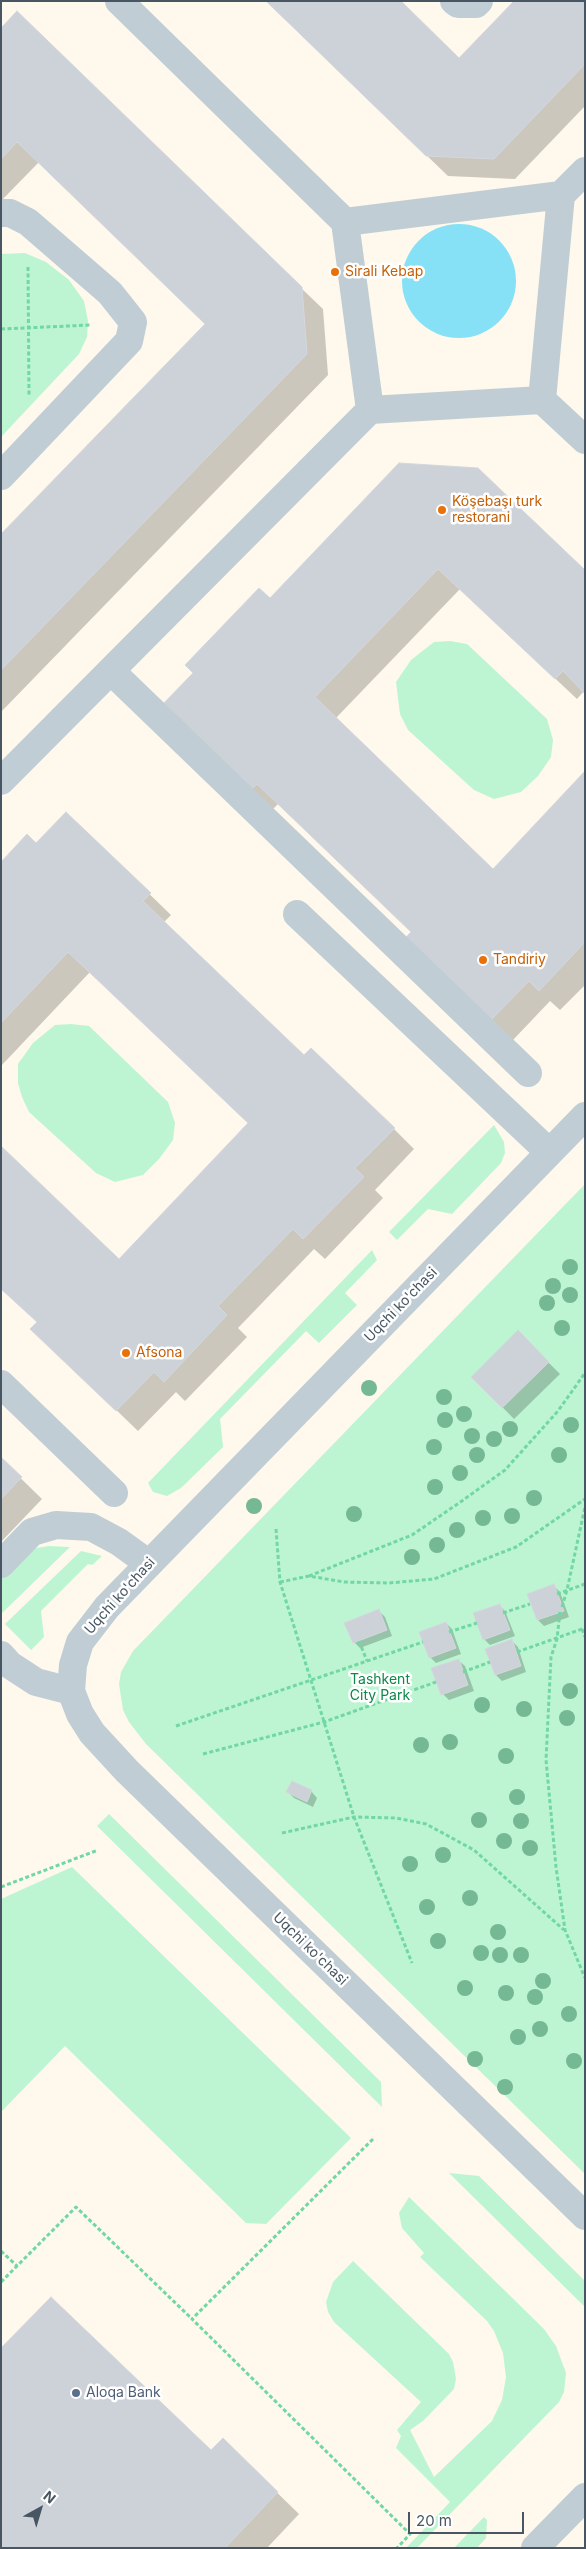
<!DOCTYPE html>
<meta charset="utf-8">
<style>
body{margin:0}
#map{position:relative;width:586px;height:2549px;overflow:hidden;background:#f4f2f2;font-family:Inter,sans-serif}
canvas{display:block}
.frame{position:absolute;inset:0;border:2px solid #475662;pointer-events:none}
.north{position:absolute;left:15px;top:2484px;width:50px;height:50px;-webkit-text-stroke:4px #fff;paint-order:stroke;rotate:39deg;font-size:14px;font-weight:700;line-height:20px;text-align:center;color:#475662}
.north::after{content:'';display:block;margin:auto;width:18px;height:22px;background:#475662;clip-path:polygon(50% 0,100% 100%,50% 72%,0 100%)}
.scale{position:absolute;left:408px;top:2512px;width:116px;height:22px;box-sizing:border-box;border:2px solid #475662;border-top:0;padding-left:6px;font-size:15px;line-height:18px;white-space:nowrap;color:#475662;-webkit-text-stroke:4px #fff;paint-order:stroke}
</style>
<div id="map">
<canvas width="586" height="2549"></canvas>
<div class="frame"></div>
<div class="north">N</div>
<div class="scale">20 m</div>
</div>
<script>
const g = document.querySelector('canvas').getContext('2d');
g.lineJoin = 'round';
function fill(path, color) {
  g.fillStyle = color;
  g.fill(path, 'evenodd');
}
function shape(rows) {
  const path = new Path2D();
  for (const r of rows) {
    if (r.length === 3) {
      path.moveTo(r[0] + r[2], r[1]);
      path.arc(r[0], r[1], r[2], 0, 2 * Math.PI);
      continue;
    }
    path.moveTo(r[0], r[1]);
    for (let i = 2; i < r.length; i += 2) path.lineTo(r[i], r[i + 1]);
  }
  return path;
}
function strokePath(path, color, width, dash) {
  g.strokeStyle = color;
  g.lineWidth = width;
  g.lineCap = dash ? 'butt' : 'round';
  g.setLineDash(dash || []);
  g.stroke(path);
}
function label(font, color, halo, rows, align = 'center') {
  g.font = font + ' Inter,sans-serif';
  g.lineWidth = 5;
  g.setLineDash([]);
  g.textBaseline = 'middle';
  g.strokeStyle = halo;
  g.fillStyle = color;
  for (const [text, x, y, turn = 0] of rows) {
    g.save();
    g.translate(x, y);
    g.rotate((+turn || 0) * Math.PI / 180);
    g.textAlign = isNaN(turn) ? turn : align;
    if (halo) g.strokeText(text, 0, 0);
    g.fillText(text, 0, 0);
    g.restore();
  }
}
const commercial = shape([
 [1,1,585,1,585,2548,1,2548]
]);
const green = shape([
 [25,253,46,262,69,280,84,301,88,321,87,337,79,354,1,437,1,254],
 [450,641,467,644,547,719,553,740,551,757,538,776,521,792,494,799,474,790,408,730,400,714,396,682,411,660,434,642],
 [71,1024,89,1026,168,1102,175,1123,173,1140,159,1159,143,1175,115,1182,96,1173,29,1112,22,1097,18,1083,18,1064,33,1043,55,1025],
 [494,1125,504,1142,505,1153,501,1163,452,1214,428,1209,397,1240,389,1232],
 [585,1184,585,2174,146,1744,129,1722,123,1710,119,1684,121,1672,133,1651],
 [372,1250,377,1260,345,1293,357,1305,319,1343,306,1331,220,1419,223,1447,181,1488,167,1496,153,1492,148,1483],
 [49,1546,70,1547,1,1614,1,1577,30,1549],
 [81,1551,102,1556,92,1565,88,1564,41,1611,44,1637,31,1650,5,1624],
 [109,1814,381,2082,382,2107,97,1826],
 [72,1867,351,2138,266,2224,246,2223,65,2046,1,2112,1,1899],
 [449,2173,479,2176,585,2281,585,2307],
 [409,2197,544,2329,556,2346,566,2373,564,2392,559,2402,417,2548,406,2548,450,2502,396,2448,401,2436,397,2430,421,2402,334,2322,328,2312,326,2302,333,2282,353,2261,449,2354,453,2362,456,2379,454,2389,423,2421,410,2430,434,2477,492,2421,502,2400,506,2377,503,2353,494,2331,487,2321,420,2257,424,2253,402,2228,399,2213],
 [484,2517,487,2520,486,2538,477,2548,454,2548]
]);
const water = shape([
 [459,281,57]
]);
const shadow = shape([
 [266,1,399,1,459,60,585,1,585,106,515,179,448,176],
 [1,29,301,288,323,309,328,375,1,712,1,536,207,324,39,162,1,201],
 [400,465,584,691,577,699,460,589,335,719,493,871,585,773,585,985,560,1010,550,1001,513,1040,428,959,413,932,278,804,270,812,183,727,270,600],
 [66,813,171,915,164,922,304,1057,394,1129,414,1149,375,1190,383,1198,325,1259,314,1249,238,1328,247,1337,185,1401,176,1392,138,1431,53,1349,119,1261,250,1124,90,972,1,1066,1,863,36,845],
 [518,1332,560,1374,514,1419,473,1377],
 [1,1459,42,1499,1,1542],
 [554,1586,560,1592,569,1617,544,1626,538,1620,529,1595],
 [499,1605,505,1611,515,1636,490,1645,484,1639],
 [378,1610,385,1617,392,1636,360,1648,354,1642],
 [446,1623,452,1629,461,1654,436,1663,430,1657],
 [512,1641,518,1647,526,1672,502,1681,496,1675,487,1650],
 [458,1660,465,1666,474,1691,449,1700,443,1694],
 [311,1791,317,1798,313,1807,294,1798,288,1792],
 [223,2440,299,2514,267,2548,1,2548,211,2452]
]);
const building = shape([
 [266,1,401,1,459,58,514,1,585,1,585,64,494,159,426,156,266,1],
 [17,11,302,287,307,354,1,670,1,534,205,324,17,142,1,159,1,28,17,11],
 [399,463,478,468,585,570,585,694,563,671,555,679,438,569,315,697,493,869,585,771,585,942,539,991,529,981,491,1020,405,938,411,932,281,807,257,784,249,792,160,707,193,673,185,665,259,588,270,598,399,463],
 [66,812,151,893,143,901,170,927,304,1055,311,1048,395,1128,355,1168,364,1177,303,1239,293,1229,218,1306,227,1315,164,1382,154,1372,116,1411,30,1329,37,1322,1,1289,1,1146,119,1259,248,1123,68,952,1,1023,1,862,27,834,36,843,66,812],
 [518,1330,549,1362,502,1408,471,1377,518,1330],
 [1,1457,22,1477,1,1499,1,1457],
 [554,1584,564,1611,537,1620,527,1594,554,1584],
 [500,1604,510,1630,483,1640,473,1613,500,1604],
 [379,1609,387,1630,353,1643,344,1623,379,1609],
 [446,1622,456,1648,429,1658,419,1632,446,1622],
 [512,1639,521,1666,495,1675,485,1649,512,1639],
 [459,1659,468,1685,441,1695,431,1668,459,1659],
 [292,1781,312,1790,307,1802,286,1792,292,1781],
 [51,2297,211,2450,223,2438,278,2492,225,2548,1,2548,1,2348,51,2297]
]);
const path = shape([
 [28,267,29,396],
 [1,329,91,325],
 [276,1529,280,1582,354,1817,412,1963],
 [309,1576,412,1535,459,1503,505,1470,558,1411,585,1373],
 [280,1582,309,1576,344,1582,389,1583,434,1579,516,1547,585,1499],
 [557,1594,585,1584],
 [562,1607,567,1590,585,1507],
 [560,1612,557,1639,551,1657,546,1760,556,1867,565,1930,585,1978],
 [503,1613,530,1604],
 [582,1629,585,1637],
 [449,1632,477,1623],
 [359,1641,367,1661],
 [517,1652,585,1628],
 [463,1672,490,1662],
 [176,1726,423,1642],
 [203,1754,324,1722,436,1682],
 [282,1833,354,1817,396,1818,426,1824,474,1850,564,1930],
 [1,1887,98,1850],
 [373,2139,192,2319,410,2534,397,2548],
 [1,2251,17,2266],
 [1,2282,76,2207,192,2319]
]);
const minor = shape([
 [119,1,345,222],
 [454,1,458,4,476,4,479,1],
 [561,195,542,400,370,410,345,222,561,195,585,171],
 [1,213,10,213,28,222,110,293,133,322,129,341,1,476],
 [542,400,585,440],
 [112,672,528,1073],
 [1,781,370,410],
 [297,914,549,1152],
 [585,1116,107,1607,80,1642,73,1665,71,1691,80,1714,92,1733,127,1771,585,2216],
 [1,1384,114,1493],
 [1,1564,32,1532,56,1525,91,1527,119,1542,148,1563],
 [1,1655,10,1665,36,1682,71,1691],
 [535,2548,585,2497]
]);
const trees = [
 [570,1267],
 [553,1286],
 [570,1295],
 [547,1303],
 [562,1328],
 [369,1388],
 [444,1397],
 [464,1414],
 [445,1420],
 [571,1425],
 [510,1429],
 [472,1436],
 [494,1439],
 [434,1447],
 [477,1455],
 [559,1455],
 [460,1473],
 [435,1487],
 [534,1498],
 [254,1506],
 [354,1514],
 [512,1516],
 [483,1518],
 [457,1530],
 [437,1545],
 [412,1557],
 [570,1691],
 [482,1705],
 [524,1709],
 [567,1718],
 [450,1742],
 [421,1745],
 [506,1756],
 [517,1797],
 [479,1820],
 [521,1821],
 [504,1841],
 [530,1848],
 [443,1855],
 [410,1864],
 [470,1898],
 [427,1907],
 [498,1932],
 [438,1941],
 [481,1953],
 [500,1955],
 [521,1955],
 [543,1981],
 [465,1988],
 [506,1993],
 [535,1997],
 [569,2014],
 [540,2029],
 [518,2037],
 [475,2059],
 [574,2061],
 [505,2087]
];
const markers = [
 [335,272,5,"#e8710a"],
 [442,510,5,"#e8710a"],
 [483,960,5,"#e8710a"],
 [126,1353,5,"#e8710a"],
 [76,2393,5,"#5c6f8a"]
];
const foodNames = [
 ["Sirali Kebap",345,272],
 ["Köşebaşı turk",452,502],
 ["restorani",452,518],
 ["Tandiriy",493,960],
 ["Afsona",136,1353]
];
const streetNames = [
 ["Uqchi ko'chasi",401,1305,-46],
 ["Uqchi ko'chasi",120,1596,-48],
 ["Uqchi ko'chasi",310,1949,44]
];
const parkNames = [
 ["Tashkent",380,1680],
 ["City Park",380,1696]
];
const serviceNames = [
 ["Aloqa Bank",86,2393]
];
fill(commercial, '#fef9ec');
fill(green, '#bdf5d2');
fill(water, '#86e1f6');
fill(shadow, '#0003');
fill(building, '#cdd1d8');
strokePath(building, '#d5d8de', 1);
strokePath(path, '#71d7a3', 3, [4, 2.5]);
strokePath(minor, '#c1cdd5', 28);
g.fillStyle = '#75b894';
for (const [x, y] of trees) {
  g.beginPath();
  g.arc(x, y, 8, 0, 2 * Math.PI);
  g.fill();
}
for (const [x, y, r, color] of markers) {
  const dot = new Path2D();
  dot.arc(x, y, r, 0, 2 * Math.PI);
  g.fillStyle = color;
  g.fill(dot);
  strokePath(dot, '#fff', 2);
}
label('14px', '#c56008', '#fff', foodNames, 'left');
label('14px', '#475662', '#fff', streetNames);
label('14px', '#0d8848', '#fff', parkNames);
label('14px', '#4e5e75', '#fff', serviceNames, 'left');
</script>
